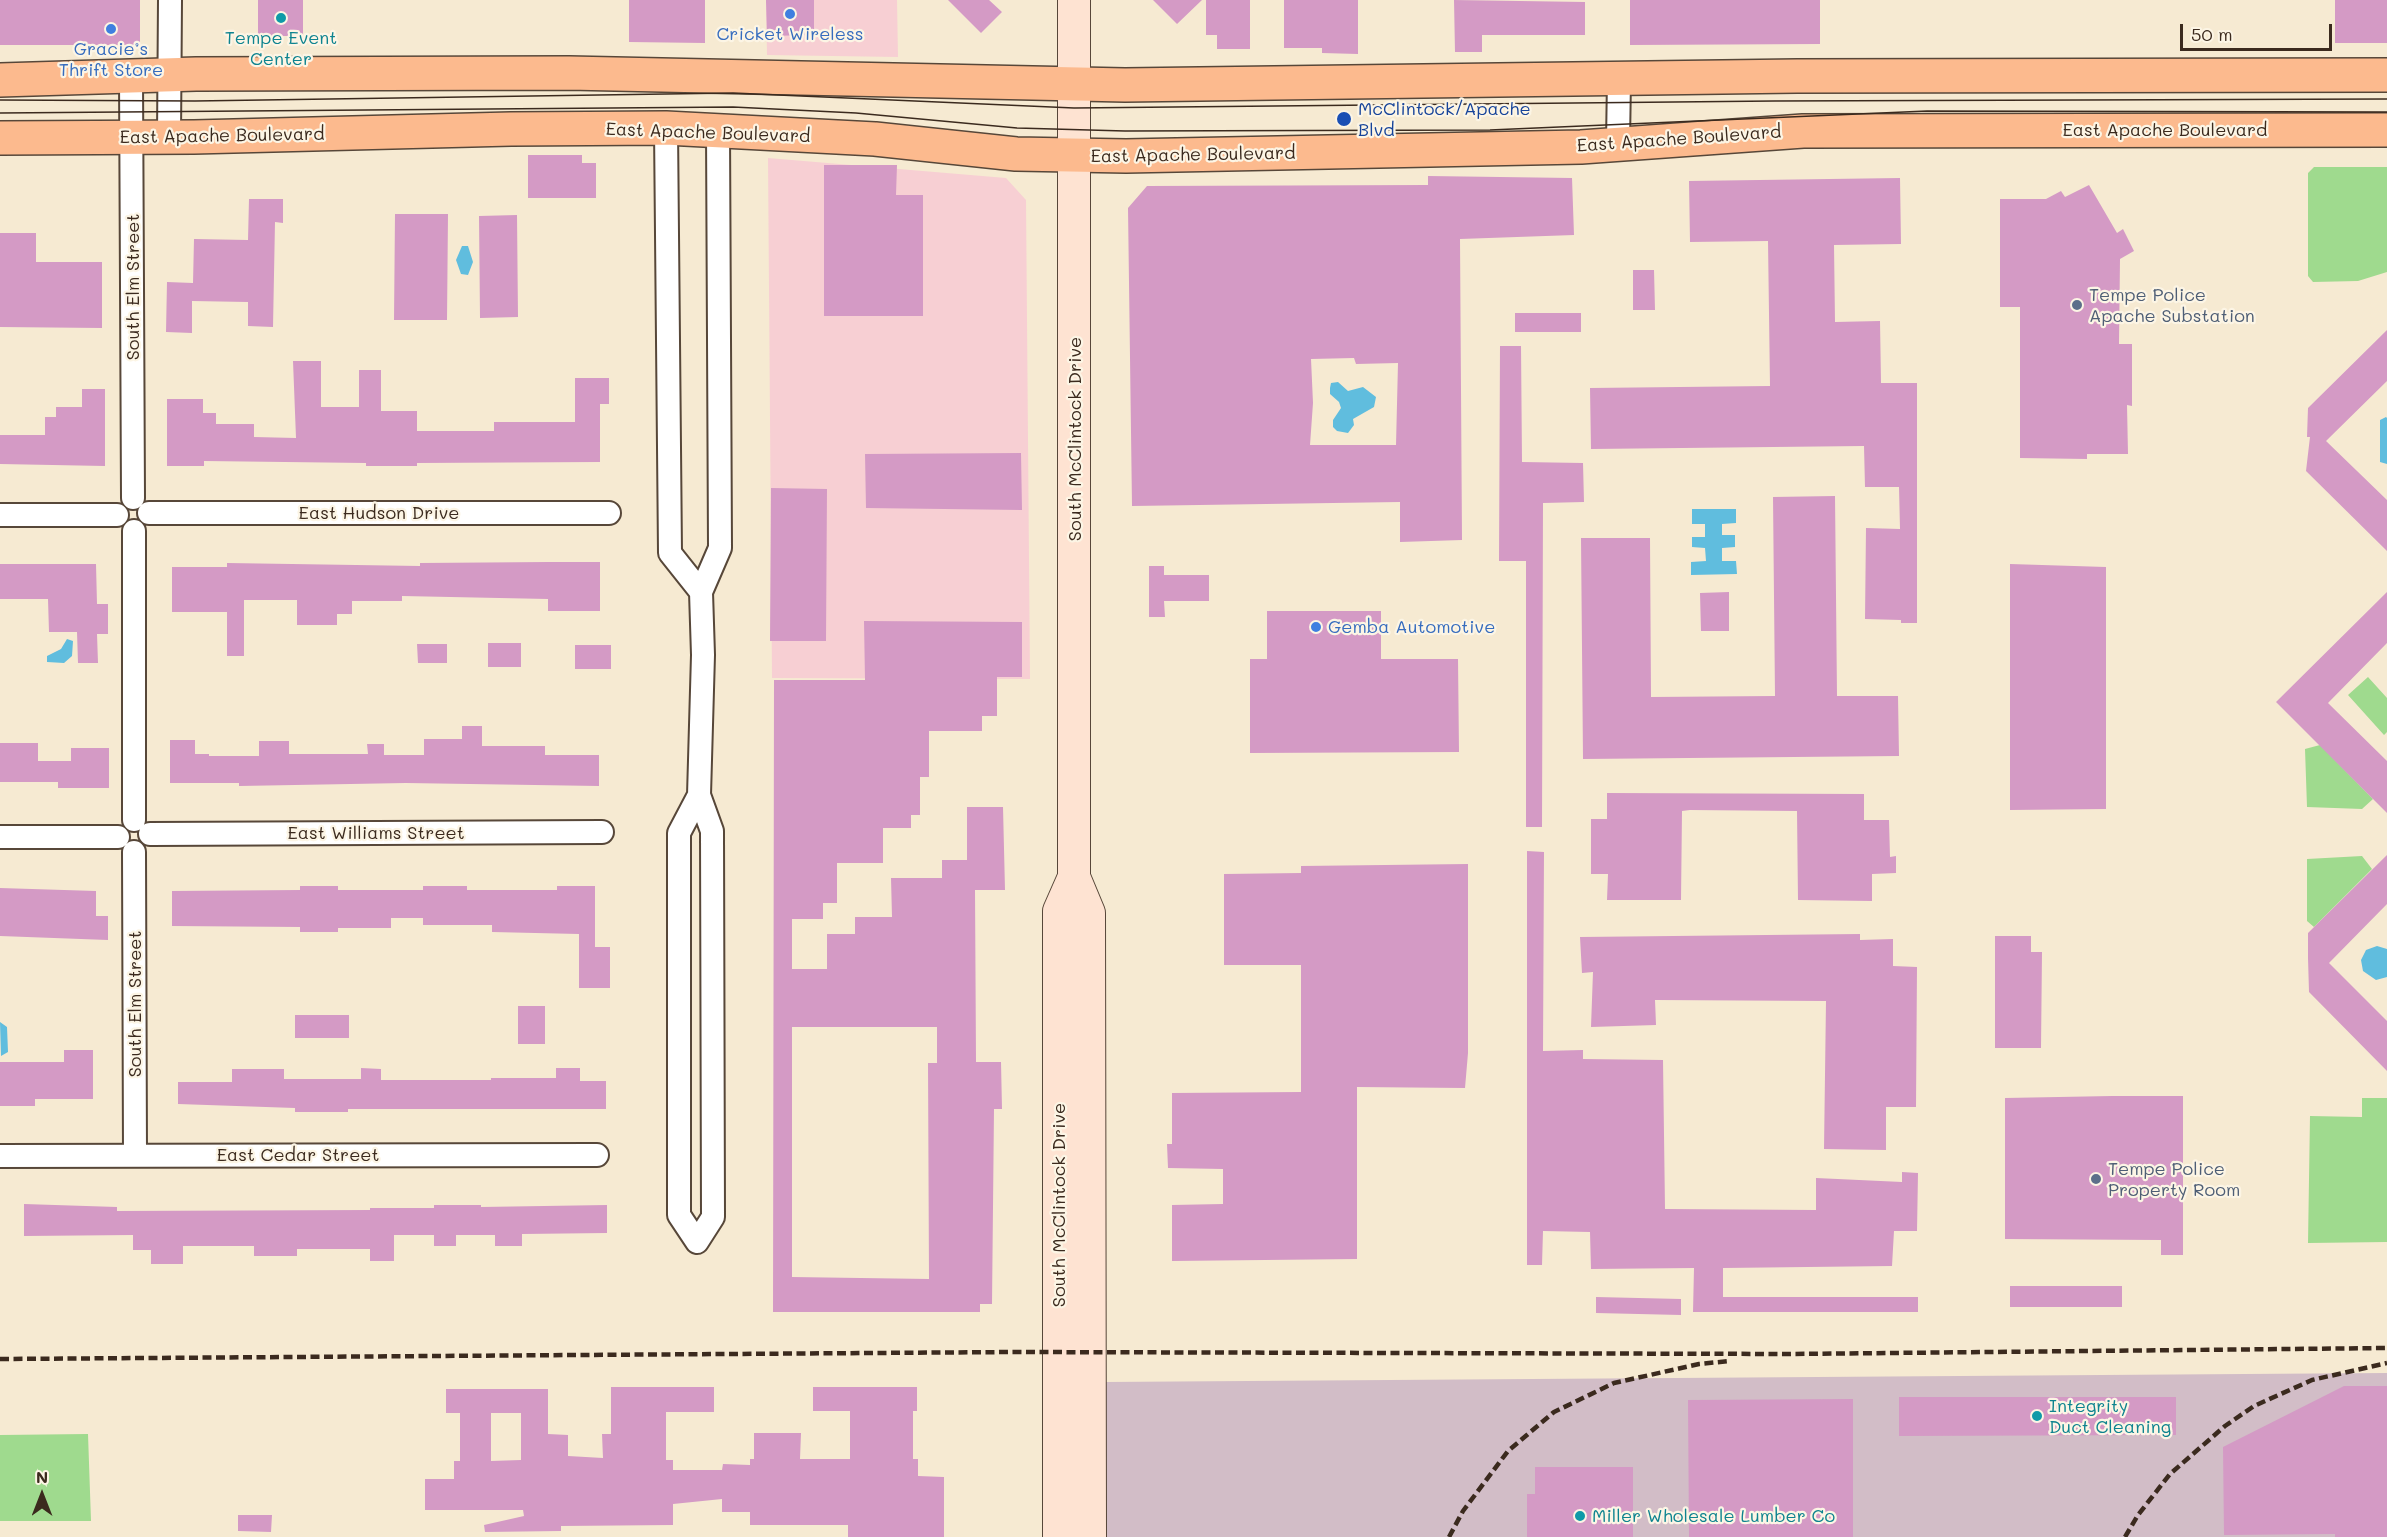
<!DOCTYPE html>
<meta charset="utf-8">
<style>
body{margin:0}
#map{position:relative;width:2387px;height:1537px;overflow:hidden;background:#f6ead2;font-family:Mali,sans-serif}
canvas{display:block}
.north{position:absolute;left:12px;top:1465px;width:60px;height:60px;-webkit-text-stroke:4px #fcf5e5;paint-order:stroke;rotate:0deg;font-size:16px;font-weight:700;line-height:24px;text-align:center;color:#3b2a1e}
.north::after{content:'';display:block;margin:auto;width:21px;height:27px;background:#3b2a1e;clip-path:polygon(50% 0,100% 100%,50% 72%,0 100%)}
.scale{position:absolute;left:2180px;top:24px;width:152px;height:27px;box-sizing:border-box;border:3px solid #3b2a1e;border-top:0;padding-left:8px;font-size:18px;line-height:21px;white-space:nowrap;color:#3b2a1e;-webkit-text-stroke:4px #fcf5e5;paint-order:stroke}
</style>
<div id="map">
<canvas width="2387" height="1537"></canvas>
<div class="north">N</div>
<div class="scale">50 m</div>
</div>
<script>
const g = document.querySelector('canvas').getContext('2d');
g.lineJoin = 'round';
function fill(path, color) {
  g.fillStyle = color;
  g.fill(path, 'evenodd');
}
function shape(rows) {
  const path = new Path2D();
  for (const r of rows) {
    path.moveTo(r[0], r[1]);
    for (let i = 2; i < r.length; i += 2) path.lineTo(r[i], r[i + 1]);
  }
  return path;
}
function strokePath(path, color, width, dash) {
  g.strokeStyle = color;
  g.lineWidth = width;
  g.lineCap = dash ? 'butt' : 'round';
  g.setLineDash(dash || []);
  g.stroke(path);
}
function label(font, color, halo, rows, align = 'center') {
  g.font = font + ' Mali,sans-serif';
  g.lineWidth = 4.5;
  g.setLineDash([]);
  g.textBaseline = 'middle';
  g.strokeStyle = halo;
  g.fillStyle = color;
  for (const [text, x, y, turn = 0] of rows) {
    g.save();
    g.translate(x, y);
    g.rotate((+turn || 0) * Math.PI / 180);
    g.textAlign = isNaN(turn) ? turn : align;
    if (halo) g.strokeText(text, 0, 0);
    g.fillText(text, 0, 0);
    g.restore();
  }
}
const built = shape([
 [766,0,897,0,898,57,767,55],
 [768,158,1006,178,1026,200,1030,679,772,678]
]);
const industrial = shape([
 [2387,1373,2387,1537,1105,1537,1105,1382]
]);
const green = shape([
 [2314,167,2387,167,2387,272,2358,281,2313,282,2308,276,2308,173],
 [2368,677,2387,698,2387,732,2384,735,2348,695],
 [2320,745,2373,799,2362,809,2307,807,2305,749],
 [2362,856,2372,869,2314,927,2307,921,2307,859],
 [2362,1098,2387,1098,2387,1242,2308,1243,2310,1116,2362,1117],
 [88,1434,91,1521,0,1521,0,1435]
]);
const water = shape([
 [462,246,468,246,473,262,468,275,461,274,456,260],
 [1338,382,1348,391,1363,387,1376,397,1374,407,1353,419,1354,425,1348,433,1337,431,1333,427,1333,420,1341,408,1339,402,1330,394,1330,388,1331,383],
 [2386,417,2387,418,2387,464,2380,462,2380,420],
 [1692,509,1736,509,1736,523,1722,524,1722,535,1735,535,1735,547,1722,548,1722,561,1736,561,1737,574,1691,575,1691,562,1706,561,1705,548,1692,547,1692,537,1705,537,1705,524,1692,524],
 [67,639,73,641,72,656,64,663,47,662,47,656,61,649],
 [2377,946,2387,949,2387,977,2376,980,2363,971,2361,960,2366,950],
 [0,1022,7,1027,8,1052,1,1056]
]);
const building = shape([
 [0,0,140,0,140,45,0,45],
 [258,0,303,0,303,36,258,36],
 [629,0,705,0,705,43,629,42],
 [766,0,814,0,814,35,767,36],
 [948,0,989,0,1002,12,981,33],
 [1153,0,1202,0,1177,24],
 [1206,0,1250,0,1250,49,1217,49,1217,35,1206,35],
 [1284,0,1358,0,1358,54,1322,53,1322,48,1284,48],
 [1454,0,1585,2,1585,35,1482,35,1482,52,1455,52],
 [1630,0,1820,0,1820,44,1630,45],
 [2335,0,2387,0,2387,43,2335,43],
 [528,155,582,155,582,163,596,163,596,198,528,198],
 [824,165,897,165,896,195,923,195,923,316,824,316],
 [1428,176,1572,178,1574,235,1460,239,1462,540,1400,542,1400,502,1132,506,1128,208,1147,186,1428,185],
 [1354,358,1356,364,1398,363,1396,445,1310,445,1313,403,1311,359],
 [1900,178,1901,244,1834,245,1835,322,1880,321,1881,383,1917,383,1917,623,1901,623,1901,620,1865,619,1866,528,1900,529,1899,487,1865,487,1864,446,1591,449,1590,388,1770,386,1768,241,1690,242,1689,181],
 [2089,185,2117,233,2123,229,2134,251,2120,259,2119,344,2132,344,2132,406,2127,405,2128,454,2087,454,2087,459,2020,458,2020,307,2000,307,2000,199,2046,199,2061,191,2065,197],
 [249,199,283,199,283,223,275,222,273,327,248,326,248,302,192,301,192,333,166,332,167,282,193,283,194,239,248,240],
 [395,214,448,214,447,320,394,320],
 [517,215,518,317,480,318,479,216],
 [0,233,36,233,36,262,102,262,102,328,0,327],
 [1633,270,1654,270,1655,310,1633,310],
 [1515,313,1581,313,1581,332,1515,332],
 [2387,330,2387,381,2326,441,2387,500,2387,551,2306,471,2310,437,2307,437,2308,408],
 [1500,346,1521,346,1522,462,1583,463,1584,502,1543,503,1542,827,1526,827,1526,561,1499,561],
 [293,361,321,361,321,407,359,407,359,370,381,370,381,411,417,411,417,431,494,431,494,422,575,422,575,378,609,378,609,404,600,404,600,462,417,463,417,466,366,466,366,463,204,461,204,466,167,466,167,399,203,399,203,413,216,413,216,424,254,424,254,437,296,438],
 [82,389,105,389,105,466,0,464,0,435,45,435,45,417,56,417,56,407,82,407],
 [1021,453,1022,510,866,508,865,454],
 [771,488,827,489,826,641,770,641],
 [1835,496,1837,696,1898,696,1899,756,1583,759,1581,538,1650,538,1651,697,1775,696,1773,497],
 [548,562,600,562,600,611,548,611,548,599,402,596,402,601,352,601,352,614,337,614,337,625,297,625,297,600,244,600,244,656,227,656,227,612,172,612,172,567,227,567,227,563,420,566,420,563],
 [0,564,96,564,97,604,108,604,108,634,97,634,98,663,78,663,77,632,49,632,48,599,0,599],
 [2010,564,2106,567,2106,809,2010,810],
 [1149,566,1164,566,1164,575,1209,575,1209,601,1164,601,1165,617,1149,617],
 [1729,592,1729,631,1701,631,1700,593],
 [2387,592,2387,643,2328,703,2387,761,2387,813,2276,702],
 [1267,611,1381,611,1381,659,1458,659,1459,752,1250,753,1250,659,1267,659],
 [864,621,1022,622,1022,677,997,677,997,716,982,716,982,731,929,731,929,777,920,777,920,815,911,815,911,828,883,828,883,863,837,863,837,903,823,903,823,919,792,919,792,969,827,969,827,934,855,934,855,917,892,917,891,878,942,878,942,860,967,860,967,807,1003,807,1005,890,975,890,976,1062,1001,1062,1002,1109,994,1109,992,1304,980,1304,980,1312,773,1312,774,680,865,680],
 [792,1027,937,1027,937,1063,928,1063,929,1279,792,1277],
 [488,643,521,643,521,667,488,667],
 [417,644,447,644,447,663,418,663],
 [575,645,611,645,611,669,575,669],
 [462,726,482,726,482,746,545,746,545,755,599,755,599,786,406,783,239,786,239,783,170,783,170,740,195,740,195,754,209,754,209,756,259,756,259,741,289,741,289,754,368,754,367,744,384,744,384,755,424,755,424,739,462,739],
 [0,743,38,743,38,761,71,761,71,748,109,748,109,788,58,788,58,782,0,782],
 [1607,793,1864,794,1864,820,1889,820,1890,857,1896,856,1896,873,1872,874,1872,901,1798,900,1797,811,1690,810,1682,811,1681,900,1607,900,1608,874,1591,874,1591,819,1607,819],
 [1527,851,1544,852,1543,1051,1583,1050,1583,1059,1663,1060,1665,1209,1816,1210,1816,1178,1902,1182,1902,1172,1918,1173,1917,1231,1894,1231,1892,1266,1723,1268,1723,1297,1918,1297,1918,1312,1693,1312,1694,1268,1591,1269,1590,1232,1543,1231,1542,1265,1527,1265],
 [2387,855,2387,904,2329,963,2387,1021,2387,1071,2309,992,2308,958,2308,933],
 [1468,864,1468,1053,1465,1088,1357,1087,1357,1259,1172,1261,1172,1205,1223,1204,1223,1169,1168,1168,1167,1144,1172,1144,1172,1093,1301,1092,1301,965,1224,965,1224,874,1301,873,1301,866],
 [300,886,338,886,338,890,423,890,423,886,467,886,467,890,557,890,557,886,595,886,595,947,610,947,610,988,579,988,579,934,492,932,492,925,423,925,423,918,391,918,391,928,338,928,338,932,300,932,300,927,172,926,172,891,300,890],
 [0,888,96,891,96,916,108,916,108,940,0,936],
 [1860,934,1860,940,1893,939,1893,966,1917,967,1916,1107,1886,1107,1886,1150,1824,1149,1826,1001,1655,1000,1656,1025,1591,1027,1593,972,1582,973,1580,937],
 [1995,936,2031,936,2031,952,2042,952,2041,1048,1995,1048],
 [518,1006,545,1006,545,1044,518,1044],
 [295,1015,349,1015,349,1038,295,1038],
 [64,1050,93,1050,93,1099,35,1099,35,1106,0,1106,0,1062,64,1062],
 [361,1068,381,1069,381,1080,491,1080,491,1078,556,1078,556,1068,580,1068,580,1081,606,1081,606,1109,348,1109,348,1112,295,1112,295,1108,178,1104,178,1082,232,1082,232,1069,284,1069,284,1079,361,1079],
 [2112,1096,2183,1096,2183,1255,2161,1255,2161,1240,2005,1239,2005,1098],
 [24,1204,117,1207,117,1211,370,1210,370,1208,434,1208,434,1205,481,1205,481,1207,607,1205,607,1233,522,1234,522,1246,495,1246,495,1235,456,1235,456,1246,434,1246,434,1235,394,1235,394,1261,370,1261,370,1249,297,1249,297,1256,254,1256,254,1246,183,1246,183,1264,151,1264,151,1250,133,1250,133,1235,24,1236],
 [2010,1286,2122,1286,2122,1307,2010,1307],
 [1596,1297,1681,1299,1681,1315,1596,1313],
 [2344,1386,2387,1386,2387,1537,2335,1537,2335,1534,2224,1535,2223,1447],
 [611,1387,714,1387,714,1412,666,1412,666,1460,673,1460,673,1470,722,1470,723,1464,750,1465,750,1459,754,1459,754,1433,801,1433,800,1459,850,1459,850,1411,813,1411,813,1387,917,1387,917,1411,913,1411,913,1459,918,1459,918,1476,944,1477,944,1537,848,1537,848,1525,750,1525,750,1512,722,1512,722,1499,673,1504,673,1525,561,1526,561,1531,485,1532,484,1525,524,1516,523,1510,425,1510,425,1479,454,1479,454,1461,460,1461,460,1413,446,1413,446,1389,548,1389,548,1434,568,1435,568,1456,603,1458,602,1434,611,1434],
 [491,1413,521,1413,521,1460,491,1461],
 [1899,1397,2176,1397,2176,1435,1899,1436],
 [1853,1399,1853,1537,1689,1537,1688,1400],
 [1535,1467,1633,1467,1633,1537,1527,1537,1527,1494,1535,1494],
 [238,1515,272,1515,271,1532,238,1531]
]);
const street = shape([
 [131,76,133,498],
 [666,128,670,553,701,592],
 [169,137,170,0],
 [1618,142,1619,79],
 [149,513,609,513],
 [0,515,117,515],
 [134,531,134,820],
 [699,795,679,833,679,1215,697,1242,713,1217,712,831,699,795,703,655,701,592,720,548,718,130],
 [150,834,602,832],
 [0,837,118,837],
 [134,852,135,1155],
 [0,1156,597,1155]
]);
const secondary = shape([
 [1074,0,1074,877,1089,913,1090,1537],
 [1059,1537,1059,911,1074,877]
]);
const primary = shape([
 [0,80,196,74,569,73,1125,85,1797,76,2387,75],
 [0,138,194,137,511,129,666,128,875,139,1016,154,1126,156,1581,147,1803,131,2387,130]
]);
const tram = shape([
 [0,100,195,101,733,93,1074,108,1774,101,2387,99],
 [0,113,733,107,856,113,1017,128,1125,131,1490,130,1927,111,2387,112]
]);
const rail = shape([
 [0,1359,1015,1352,1790,1354,2387,1348],
 [1449,1537,1463,1511,1508,1451,1554,1412,1614,1383,1699,1364,1730,1361],
 [2125,1537,2138,1515,2170,1474,2225,1426,2254,1406,2312,1380,2387,1363]
]);
const markers = [
 [790,14,6,"#3f7fe0"],
 [281,18,6,"#0f9aa8"],
 [111,29,6,"#3f7fe0"],
 [1344,119,8,"#1a4fb4"],
 [2077,305,6,"#5c6f8a"],
 [1316,627,6,"#3f7fe0"],
 [2096,1179,6,"#5c6f8a"],
 [2037,1416,6,"#0f9aa8"],
 [1580,1516,6,"#0f9aa8"]
];
const shopNames = [
 ["Cricket Wireless",790,34],
 ["Gracie’s",111,49],
 ["Thrift Store",111,70],
 ["Gemba Automotive",1328,627,"left"]
];
const cultureNames = [
 ["Tempe Event",281,38,"center"],
 ["Center",281,59,"center"],
 ["Integrity",2049,1406],
 ["Duct Cleaning",2049,1427],
 ["Miller Wholesale Lumber Co",1592,1516]
];
const transitNames = [
 ["McClintock/Apache",1358,109],
 ["Blvd",1358,130]
];
const streetNames = [
 ["East Apache Boulevard",2165,130],
 ["East Apache Boulevard",708,133,2],
 ["East Apache Boulevard",222,136,-1],
 ["East Apache Boulevard",1679,139,-4],
 ["East Apache Boulevard",1193,155,-1],
 ["South Elm Street",133,287,-90],
 ["South McClintock Drive",1075,439,-90],
 ["East Hudson Drive",379,513],
 ["East Williams Street",376,833],
 ["South Elm Street",135,1004,-90],
 ["East Cedar Street",298,1155],
 ["South McClintock Drive",1059,1205,-90]
];
const serviceNames = [
 ["Tempe Police",2089,295],
 ["Apache Substation",2089,316],
 ["Tempe Police",2108,1169],
 ["Property Room",2108,1190]
];
fill(built, '#f7cfd3');
fill(industrial, '#d2bdc7');
fill(green, '#9fda8e');
fill(water, '#60bdde');
fill(building, '#d49ac5');
strokePath(street, '#574739', 26);
strokePath(secondary, '#574739', 34);
strokePath(primary, '#574739', 36);
strokePath(street, '#fff', 22);
strokePath(secondary, '#fee3d2', 32);
strokePath(primary, '#fcba8e', 33);
strokePath(tram, '#3b2a1e', 1.5);
strokePath(rail, '#3b2a1e', 4.5, [9, 4.5]);
for (const [x, y, r, color] of markers) {
  const dot = new Path2D();
  dot.arc(x, y, r, 0, 2 * Math.PI);
  g.fillStyle = color;
  g.fill(dot);
  strokePath(dot, '#fcf5e5', 2);
}
label('18px', '#366cbe', '#fcf5e5', shopNames);
label('18px', '#0d838f', '#fcf5e5', cultureNames, 'left');
label('18px', '#164399', '#fcf5e5', transitNames, 'left');
label('18px', '#3b2a1e', '#fcf5e5', streetNames);
label('18px', '#4e5e75', '#fcf5e5', serviceNames, 'left');
</script>
